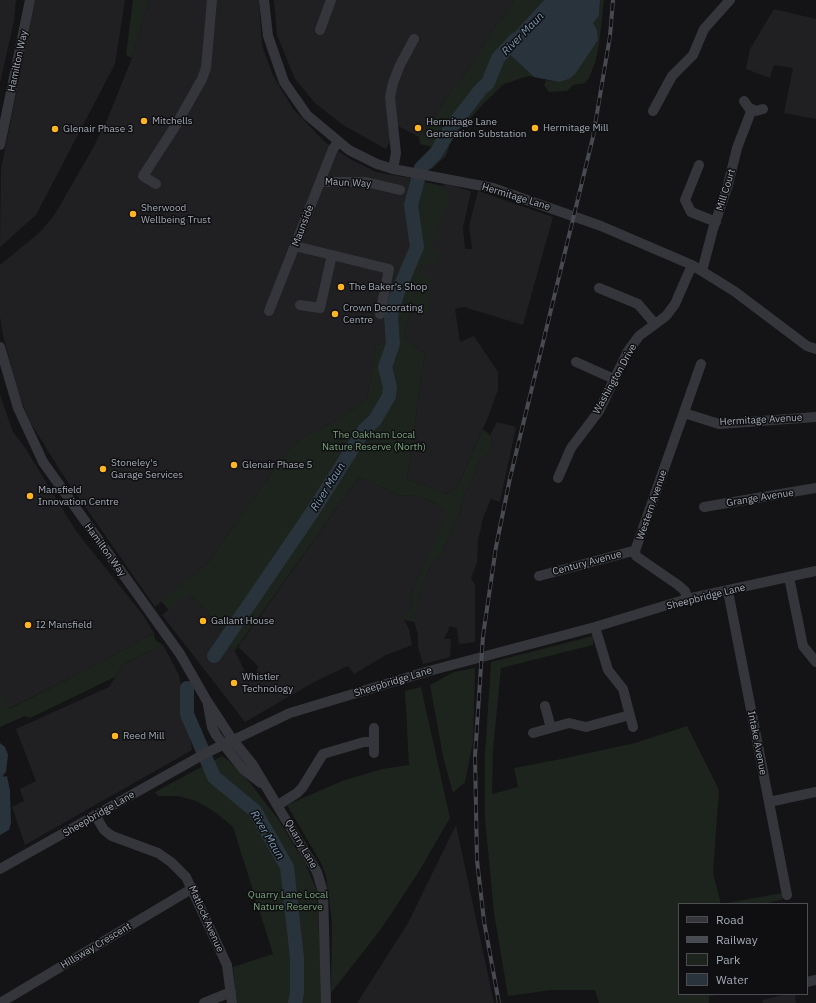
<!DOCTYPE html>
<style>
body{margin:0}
#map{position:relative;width:816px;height:1003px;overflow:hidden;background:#141416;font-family:"IBM Plex Sans",sans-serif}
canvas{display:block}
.legend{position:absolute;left:678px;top:903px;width:130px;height:92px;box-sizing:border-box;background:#0f0f11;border:1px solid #4b4d53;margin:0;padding:5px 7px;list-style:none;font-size:12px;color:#a5abb7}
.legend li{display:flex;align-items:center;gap:8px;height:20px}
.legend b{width:20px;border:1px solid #4b4d53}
</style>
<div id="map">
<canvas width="816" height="1003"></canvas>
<ul class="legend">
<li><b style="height:5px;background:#35363b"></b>Road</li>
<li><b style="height:5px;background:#484a51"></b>Railway</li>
<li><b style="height:11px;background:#1c241d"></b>Park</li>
<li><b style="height:11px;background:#29333b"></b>Water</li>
</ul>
</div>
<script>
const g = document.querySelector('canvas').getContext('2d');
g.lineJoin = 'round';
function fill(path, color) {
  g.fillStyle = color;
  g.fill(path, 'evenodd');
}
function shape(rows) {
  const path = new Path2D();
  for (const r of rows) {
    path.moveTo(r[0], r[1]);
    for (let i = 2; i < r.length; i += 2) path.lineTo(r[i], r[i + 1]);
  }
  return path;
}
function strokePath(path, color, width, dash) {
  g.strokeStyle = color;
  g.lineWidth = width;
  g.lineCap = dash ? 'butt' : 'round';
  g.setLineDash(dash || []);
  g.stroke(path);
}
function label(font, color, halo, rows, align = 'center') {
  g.font = font + ' "IBM Plex Sans",sans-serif';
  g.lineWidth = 3;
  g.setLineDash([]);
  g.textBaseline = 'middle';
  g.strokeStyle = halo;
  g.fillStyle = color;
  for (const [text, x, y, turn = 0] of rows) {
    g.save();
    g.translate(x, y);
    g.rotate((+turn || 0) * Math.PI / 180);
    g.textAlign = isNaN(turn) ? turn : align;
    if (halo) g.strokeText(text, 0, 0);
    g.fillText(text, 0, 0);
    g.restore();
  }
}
const built = shape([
 [0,0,16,0,14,21,0,83],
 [35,0,125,0,115,64,36,215,0,247,1,169],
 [149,0,259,0,262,46,273,75,293,109,325,142,350,159,376,172,410,178,406,212,408,216,413,242,392,297,386,344,376,345,367,399,337,420,302,438,287,451,208,563,155,607,63,475,30,422,19,395,3,336,0,317,0,265,40,232,55,214,93,148,107,120,132,58],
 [274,0,514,0,504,18,501,17,457,86,452,89,429,126,419,137,398,126,386,149,343,125,315,103,295,79,277,35],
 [774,9,816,19,816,119,784,113,793,68,774,65,770,78,746,69,750,49],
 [430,183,441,186,446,184,471,191,463,228,465,249,472,249,469,226,478,191,553,217,523,325,464,307,455,309,460,342,474,336,498,372,498,390,488,417,457,488,444,494,428,486,407,480,425,352,414,347,404,337,422,264],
 [0,395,13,432,24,446,76,531,143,615,154,633,102,662,8,709,0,691],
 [497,422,516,427,500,502,491,499,483,518,478,541,477,562,471,578,475,585,475,642,459,644,457,628,450,626,444,639,451,639,450,657,423,664,418,647,418,634,413,618,421,587,433,560,441,556,461,509,463,496,472,481,480,459,487,455,493,443,490,435],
 [359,477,401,496,417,495,440,506,448,513,410,597,413,598,412,605,410,613,404,620,409,629,412,645,384,656,354,674,348,666,316,681,245,722,162,615,189,593,222,629,211,648,232,645,248,678,254,680,258,666,238,647],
 [163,645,179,675,192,750,25,845,12,807,24,801,20,789,36,781,16,729,109,687,123,664],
 [456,825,494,1003,357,1003,408,923],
 [787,994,795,994,796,1003,763,1003,762,1000]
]);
const green = shape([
 [133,0,149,0,132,58,126,55],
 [514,0,544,0,511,36,502,52,509,54,534,77,528,76,504,84,485,102,458,132,450,144,446,156,432,169,425,169,426,159,434,150,432,147,420,144,419,137,429,126,452,89,457,86,501,17,504,18],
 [600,0,604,0,599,45,595,63,589,78,585,83,573,85,567,91,549,92,544,85,546,80,559,82,593,27,593,23,599,16],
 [410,178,441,186,448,190,449,199,438,228,438,235,434,236,432,251,439,253,438,264,422,264,420,272,431,279,429,292,430,312,421,312,411,309,404,337,414,347,425,352,407,480,428,486,445,494,457,488,483,429,490,435,493,443,487,455,480,459,472,481,463,496,461,509,441,556,434,560,429,568,419,595,414,622,404,620,406,612,410,612,412,605,413,598,410,597,447,513,440,506,417,495,401,496,359,477,235,650,231,645,221,661,214,656,211,648,222,629,190,594,169,610,161,601,208,563,287,451,302,438,337,420,367,399,376,345,386,343,387,333,385,328,392,297,413,242,408,216,406,213],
 [154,633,155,640,163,645,123,664,115,677,30,718,25,716,0,727,0,691,9,709,102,662],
 [593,636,593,645,501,668,493,750,492,794,518,787,514,768,561,759,635,743,687,726,719,790,713,873,721,904,679,904,679,994,728,994,709,996,709,1003,599,1003,595,990,551,990,508,996,494,913,485,819,485,755,491,662],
 [475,668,473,742,465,782,453,793,443,756,430,685,454,672],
 [421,687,450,818,418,873,381,929,331,993,332,922,326,876,321,863,287,805,342,781,382,769,409,765,405,691],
 [222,756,228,760,247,779,278,819,305,863,317,891,322,1003,237,1003,233,967,273,954,233,827,215,812,196,801,178,796,158,796,155,792],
 [782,893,783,899,764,904,721,904]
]);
const water = shape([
 [544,0,600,0,599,16,593,23,597,30,598,40,575,74,569,79,559,82,534,77,509,54,502,52,511,36],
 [0,743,5,747,8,755,6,772,3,775,4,777,7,776,10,791,11,823,9,830,0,835]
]);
const river = shape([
 [214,656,315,508,364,430,375,420,389,396,390,387,385,367,393,344,391,316,397,294,417,247,411,205,421,168,436,153,450,129,481,89,488,83,498,58,516,39],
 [187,688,187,714,214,777,255,811,287,867,297,958,297,993,295,1003]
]);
const minor = shape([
 [264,0,268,36,284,82,307,115,349,150,377,164,393,169,493,188,601,226,692,265,734,291,807,346,816,349],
 [320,30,331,0],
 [744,101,749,108,756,111,763,109],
 [653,111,672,76,693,55,704,29,730,0],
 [0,145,30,0],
 [699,165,685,200,691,212,716,222],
 [393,169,396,153,390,97,393,83,400,65,414,39],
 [320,182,366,182,400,190],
 [156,184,143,176,176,125,202,79,206,68,212,0],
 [295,246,389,269,380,314],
 [702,271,713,229,728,185,737,148,752,109],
 [599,288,638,304,655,324],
 [300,305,320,308,332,255],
 [269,311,333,149,338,142],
 [0,347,18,408,43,462,180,654,207,701,232,739,253,765,317,872,323,892,326,1003],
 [576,362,614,379],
 [684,413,719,424,816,417],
 [558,478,571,448,599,411,628,351,639,336,666,316,675,304,692,265],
 [704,507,816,488],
 [539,576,629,552,635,551],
 [789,577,803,646,816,662],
 [728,591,787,895],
 [687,599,685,591,678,585,636,556,635,551,701,364],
 [595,627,608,670,623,689,633,727],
 [208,705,212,727,216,735,243,769,261,783],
 [545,706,551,728],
 [374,728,374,753],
 [533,733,569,723,586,727,630,715],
 [769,802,816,792],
 [278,805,297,793,302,788,323,754,364,742,374,742],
 [95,815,104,830,112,836,158,853,171,862,186,877,227,965,232,1003],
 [0,869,206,753,290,713,429,671,595,627,687,599,816,571],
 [807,982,816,980],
 [0,1003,193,888],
 [204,1003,231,992]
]);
const rail = shape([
 [499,1003,484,921,477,860,475,756,483,636,496,547,510,478,593,137,610,36,613,0]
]);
const markers = [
 [144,121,4,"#feb524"],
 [418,128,4,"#feb524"],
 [535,128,4,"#feb524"],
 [55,129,4,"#feb524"],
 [133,214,4,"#feb524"],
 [341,287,4,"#feb524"],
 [335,314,4,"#feb524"],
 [234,465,4,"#feb524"],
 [103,469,4,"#feb524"],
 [30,496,4,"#feb524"],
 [203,621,4,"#feb524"],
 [28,625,4,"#feb524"],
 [234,683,4,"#feb524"],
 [115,736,4,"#feb524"]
];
const streetNames = [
 ["Hamilton Way",18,61,-78],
 ["Maun Way",348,183,3],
 ["Mill Court",726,190,-73],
 ["Hermitage Lane",516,197,17],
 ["Maunside",303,226,-69],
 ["Washington Drive",615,379,-61],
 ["Hermitage Avenue",761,420,-3],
 ["Grange Avenue",760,498,-9],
 ["Western Avenue",652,505,-71],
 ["Hamilton Way",105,550,54],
 ["Century Avenue",587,563,-15],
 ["Sheepbridge Lane",706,597,-14],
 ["Sheepbridge Lane",393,682,-17],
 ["Intake Avenue",757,743,79],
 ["Sheepbridge Lane",99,814,-30],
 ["Quarry Lane",301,844,60],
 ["Matlock Avenue",206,919,66],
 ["Hillsway Crescent",96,946,-31]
];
const poiNames = [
 ["Mitchells",152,121],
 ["Hermitage Lane",426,122],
 ["Generation Substation",426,134],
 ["Hermitage Mill",543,128],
 ["Glenair Phase 3",63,129],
 ["Sherwood",141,208],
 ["Wellbeing Trust",141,220],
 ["The Baker's Shop",349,287],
 ["Crown Decorating",343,308],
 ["Centre",343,320],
 ["Stoneley's",111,463],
 ["Garage Services",111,475],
 ["Glenair Phase 5",242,465],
 ["Mansfield",38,490],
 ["Innovation Centre",38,502],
 ["Gallant House",211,621],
 ["I2 Mansfield",36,625],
 ["Whistler",242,677],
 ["Technology",242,689],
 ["Reed Mill",123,736]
];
const parkNames = [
 ["The Oakham Local",374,435],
 ["Nature Reserve (North)",374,447],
 ["Quarry Lane Local",288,895],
 ["Nature Reserve",288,907]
];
const waterNames = [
 ["River Maun",523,34,-46],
 ["River Maun",328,487,-58],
 ["River Maun",267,835,59]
];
fill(built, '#202023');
fill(green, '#1c241d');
fill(water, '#29333b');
strokePath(river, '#29333b', 14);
strokePath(minor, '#35363b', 10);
strokePath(rail, '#484a51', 4);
strokePath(rail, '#0f0f11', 2.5, [8]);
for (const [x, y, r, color] of markers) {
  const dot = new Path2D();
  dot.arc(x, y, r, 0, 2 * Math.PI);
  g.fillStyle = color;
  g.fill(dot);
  strokePath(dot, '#0f0f11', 1.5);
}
label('10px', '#a5abb7', '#0f0f11', streetNames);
label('10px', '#a5abb7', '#0f0f11', poiNames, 'left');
label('10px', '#7aa47d', '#0f0f11', parkNames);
label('italic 11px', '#7999b5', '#0f0f11', waterNames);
</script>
